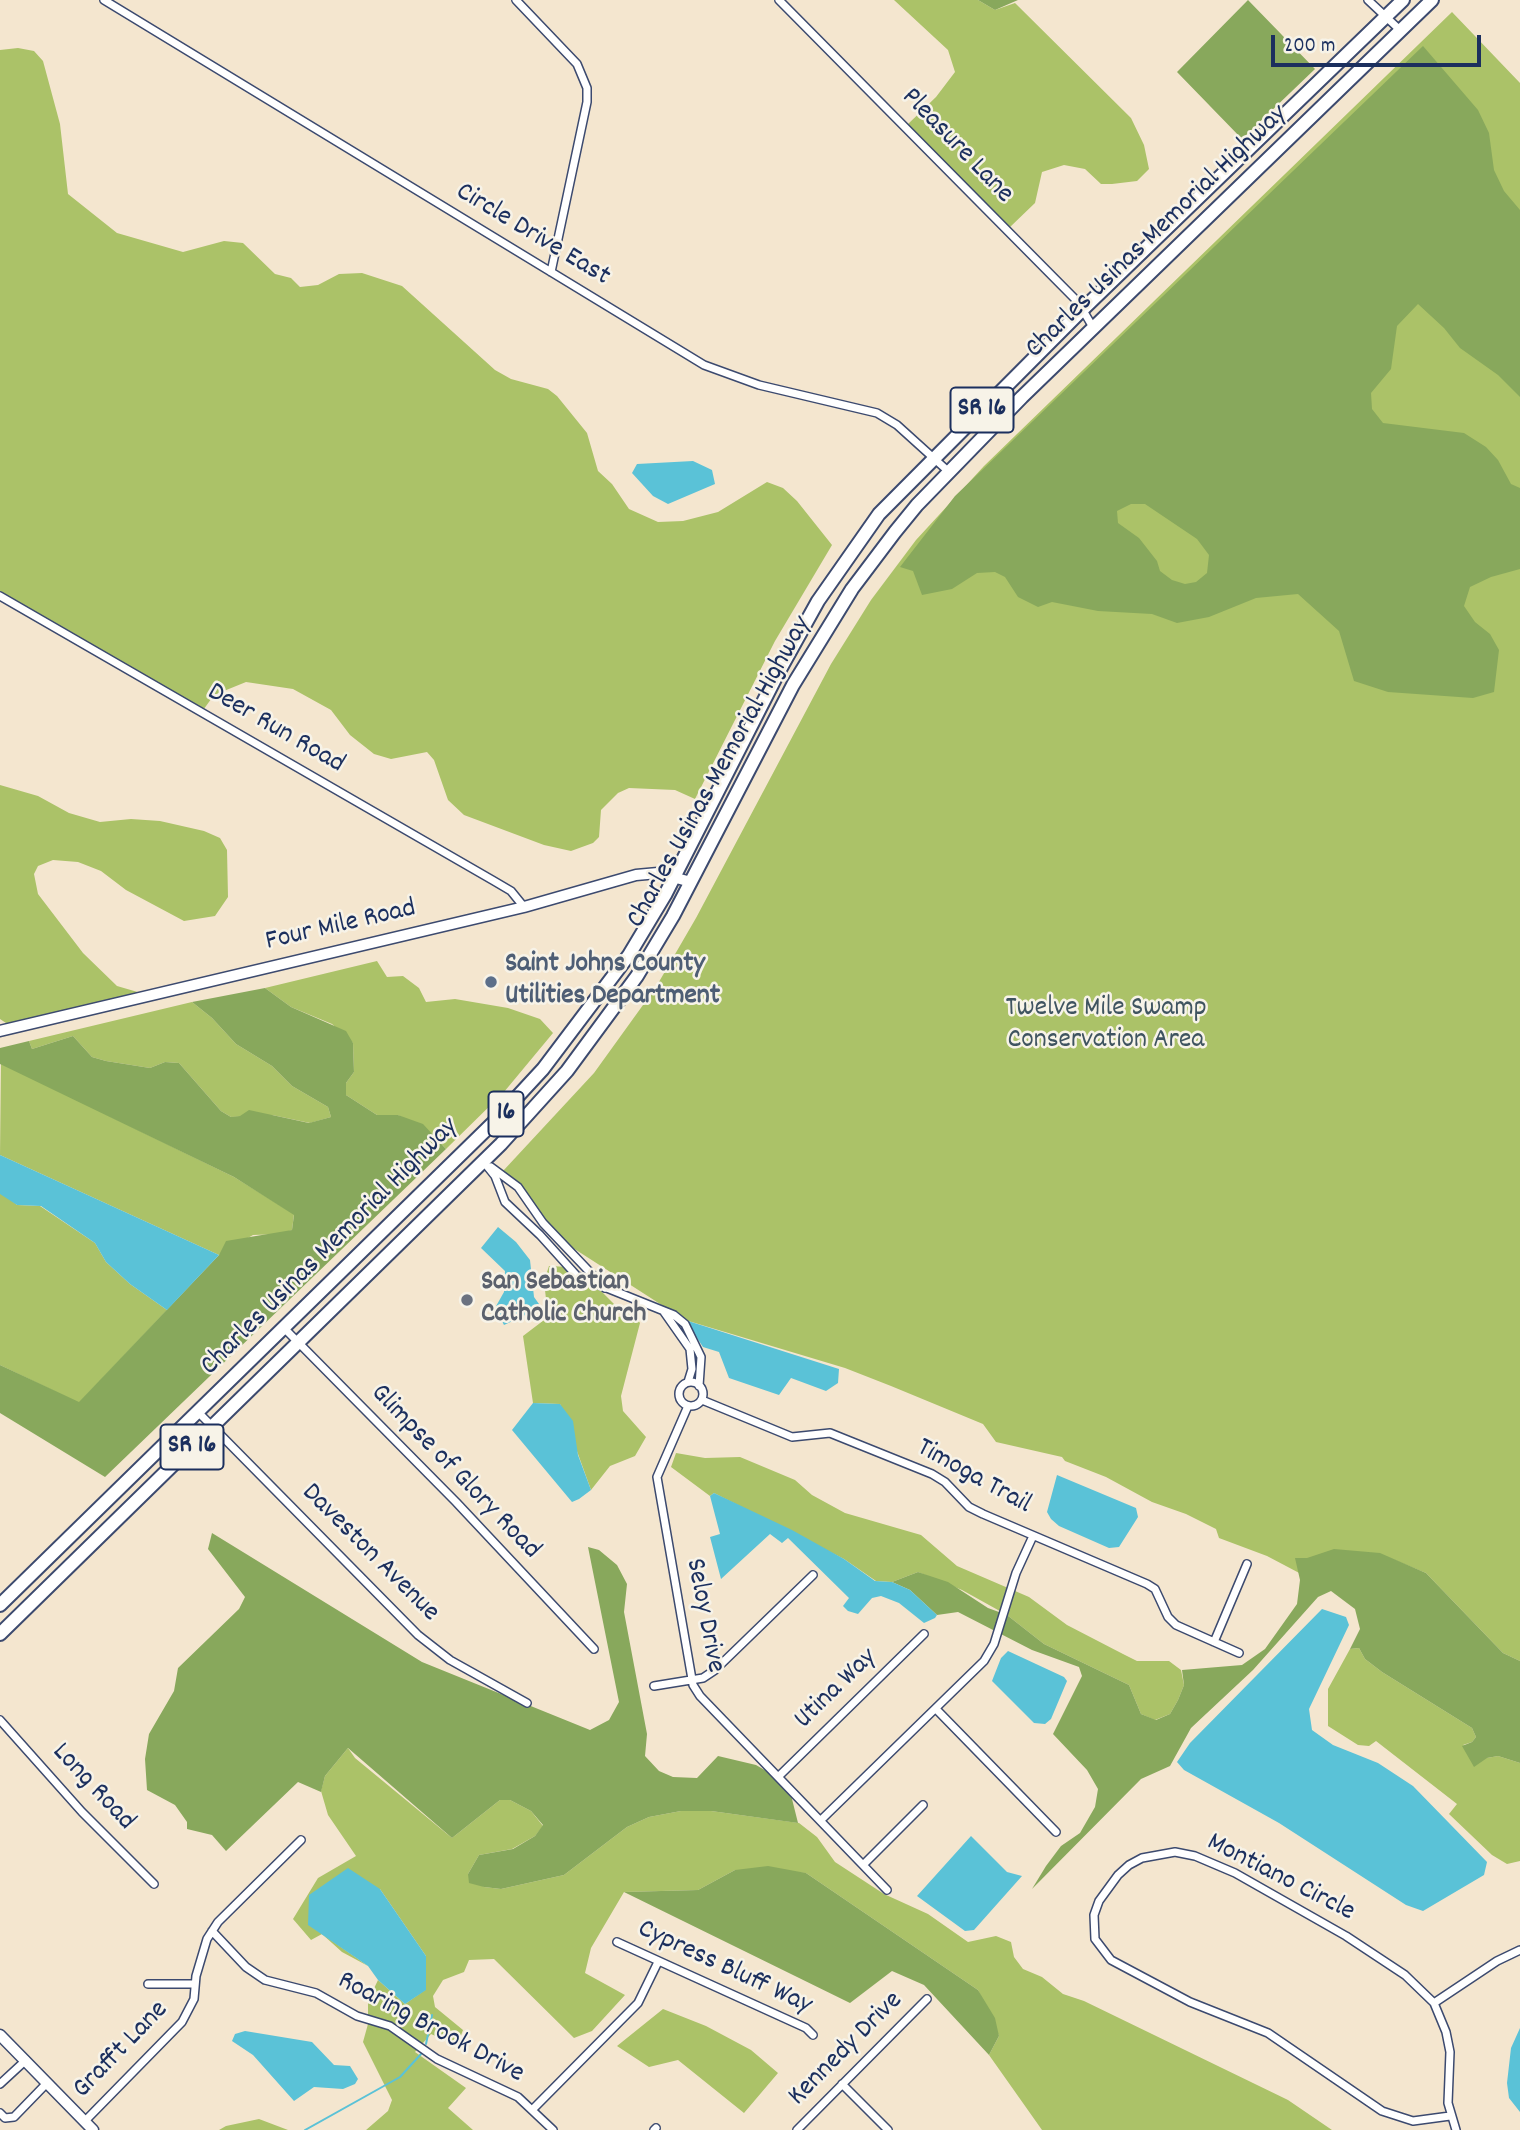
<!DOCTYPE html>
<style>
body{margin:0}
#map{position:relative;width:1520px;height:2130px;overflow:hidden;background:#f4e6cf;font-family:Dekko,sans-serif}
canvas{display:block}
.scale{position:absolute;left:1271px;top:35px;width:210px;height:32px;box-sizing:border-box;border:4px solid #1b2f5e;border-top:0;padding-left:9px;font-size:21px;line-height:24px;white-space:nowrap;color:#1b2f5e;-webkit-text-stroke:5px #f7f3e8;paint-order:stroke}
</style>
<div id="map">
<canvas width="1520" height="2130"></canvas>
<div class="scale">200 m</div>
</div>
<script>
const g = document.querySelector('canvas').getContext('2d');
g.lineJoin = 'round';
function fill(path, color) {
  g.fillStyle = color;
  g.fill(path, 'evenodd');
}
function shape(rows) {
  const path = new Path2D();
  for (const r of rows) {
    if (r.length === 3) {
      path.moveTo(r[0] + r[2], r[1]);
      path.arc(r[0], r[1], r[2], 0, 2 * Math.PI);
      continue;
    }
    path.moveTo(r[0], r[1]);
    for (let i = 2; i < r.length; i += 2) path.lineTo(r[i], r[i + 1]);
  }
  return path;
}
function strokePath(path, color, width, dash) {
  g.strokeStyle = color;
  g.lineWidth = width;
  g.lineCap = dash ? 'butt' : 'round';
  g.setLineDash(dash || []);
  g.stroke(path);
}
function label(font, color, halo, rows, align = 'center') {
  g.font = font + ' Dekko,sans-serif';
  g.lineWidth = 5;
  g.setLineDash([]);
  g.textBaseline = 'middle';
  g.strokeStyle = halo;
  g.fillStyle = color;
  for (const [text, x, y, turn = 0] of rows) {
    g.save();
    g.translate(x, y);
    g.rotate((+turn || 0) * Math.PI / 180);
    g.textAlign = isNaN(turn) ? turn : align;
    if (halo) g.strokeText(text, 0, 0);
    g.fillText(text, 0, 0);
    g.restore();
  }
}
const green = shape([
 [894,0,978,0,995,10,1015,3,1131,118,1144,145,1149,169,1137,181,1112,184,1101,184,1085,169,1064,165,1042,172,1035,203,1009,228,907,125,936,97,955,72,948,50],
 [1452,12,1520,83,1520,1661,1503,1653,1426,1573,1380,1554,1362,1552,1322,1585,1267,1556,1219,1538,1216,1529,1186,1514,1152,1502,1106,1477,1065,1461,1062,1457,996,1442,983,1424,891,1386,845,1368,685,1320,573,1248,546,1221,529,1196,503,1171,594,1073,656,987,696,918,831,664,871,600,916,540,984,466],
 [18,48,34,51,43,61,60,124,68,194,117,233,183,252,224,241,243,243,275,274,291,278,300,287,318,285,339,274,362,273,402,286,495,370,511,379,548,389,557,396,587,433,598,471,612,484,629,509,658,522,683,521,718,512,767,482,783,488,797,501,832,545,775,641,695,799,675,790,629,788,618,793,601,810,599,837,593,843,571,851,544,845,464,815,448,800,434,760,427,752,391,759,374,754,350,735,331,710,293,689,246,682,214,695,201,713,0,595,0,50],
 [0,785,38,796,69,813,100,822,131,819,160,821,204,831,220,838,227,850,228,897,215,916,184,921,126,890,101,871,78,862,53,860,38,866,34,874,38,894,83,953,117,986,141,993,9,1025,0,1019],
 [377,961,387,977,403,976,419,988,426,1002,455,999,508,1008,540,1019,553,1033,504,1092,446,1149,434,1135,398,1115,377,1115,346,1095,346,1083,354,1072,353,1043,332,1024,291,1007,265,988],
 [192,1002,212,1018,236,1044,272,1066,292,1086,328,1107,331,1117,310,1123,272,1115,231,1117,221,1111,179,1063,165,1062,150,1068,106,1061,92,1057,73,1036,32,1049,29,1041],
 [1,1063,234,1177,294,1214,292,1230,280,1234,253,1235,219,1255,0,1155],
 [3,1193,17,1205,40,1206,95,1243,106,1262,130,1284,167,1310,79,1403,0,1365,0,1194],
 [549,1266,569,1267,579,1281,595,1285,617,1307,618,1317,633,1314,640,1323,621,1396,623,1411,646,1437,635,1456,610,1466,591,1490,560,1404,533,1403,523,1336,548,1317,544,1281],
 [676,1453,705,1458,740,1457,795,1480,812,1495,845,1513,921,1535,957,1566,1029,1597,1067,1625,1123,1654,1137,1661,1169,1661,1181,1670,1184,1685,1178,1700,1170,1714,1155,1720,1141,1714,1129,1685,1044,1644,1007,1615,962,1590,918,1572,892,1582,876,1581,844,1559,714,1493,710,1496,671,1467],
 [1359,1648,1365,1659,1382,1672,1472,1728,1476,1737,1472,1742,1463,1745,1487,1758,1498,1756,1520,1763,1520,1861,1507,1864,1492,1855,1449,1814,1457,1804,1376,1741,1369,1746,1358,1745,1328,1726,1328,1689,1350,1649],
 [348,1748,355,1758,452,1838,500,1800,510,1800,531,1811,543,1826,535,1836,512,1849,479,1855,468,1874,484,1887,501,1889,564,1875,627,1827,649,1817,681,1811,711,1811,799,1823,817,1837,835,1862,884,1894,928,1914,968,1942,996,1936,1011,1942,1014,1957,1023,1969,1042,1977,1063,1994,1084,2001,1288,2100,1332,2130,1042,2130,989,2055,999,2036,978,1990,806,1873,735,1870,698,1890,624,1892,591,1948,585,1973,625,1995,592,2031,574,2038,494,1959,469,1960,464,1972,443,1980,433,1996,435,2007,463,2030,460,2038,451,2043,431,2034,415,2052,466,2088,448,2108,473,2130,366,2130,388,2111,392,2100,363,2042,368,2024,368,2001,378,1980,405,2004,425,1990,426,1956,380,1889,308,1924,368,1966,342,1952,322,1934,311,1940,293,1919,318,1878,356,1856,328,1815,321,1791,325,1776],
 [663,2009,706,2026,751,2050,778,2073,744,2113,678,2060,649,2067,617,2046],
 [259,2119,288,2130,219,2130,226,2126]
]);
const forest = shape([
 [978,0,1018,0,995,10],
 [1248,0,1315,69,1242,139,1177,72],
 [1423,46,1478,110,1489,133,1494,170,1504,191,1520,210,1520,397,1498,375,1460,348,1444,328,1418,304,1397,326,1391,369,1371,393,1372,409,1383,423,1464,433,1486,447,1498,460,1511,484,1520,488,1520,569,1491,577,1470,587,1464,606,1475,622,1490,634,1499,650,1494,692,1473,698,1388,692,1354,681,1339,631,1298,594,1256,598,1209,617,1177,623,1152,614,1098,611,1052,602,1038,607,1018,597,1005,577,995,572,977,573,952,589,922,595,913,571,900,567,955,496],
 [1131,504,1145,504,1197,539,1209,555,1207,573,1196,582,1185,584,1172,580,1160,571,1157,561,1139,538,1118,523,1117,511],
 [265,988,291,1007,346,1031,353,1043,354,1072,346,1083,346,1095,377,1115,398,1115,423,1124,446,1149,105,1477,0,1413,0,1365,79,1402,219,1255,226,1241,292,1230,294,1215,234,1177,0,1064,0,1048,29,1041,32,1049,73,1036,92,1057,106,1061,150,1068,165,1062,179,1063,221,1111,231,1117,240,1116,249,1110,309,1123,331,1117,328,1107,292,1086,272,1066,236,1044,212,1018,192,1002],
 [212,1533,422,1662,590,1730,609,1720,619,1702,588,1547,599,1550,617,1565,627,1584,624,1612,647,1734,645,1756,659,1771,673,1777,697,1778,718,1756,756,1765,775,1776,790,1791,798,1823,711,1811,681,1811,649,1817,627,1827,564,1875,501,1889,484,1887,469,1883,468,1874,479,1855,513,1849,535,1836,543,1825,531,1811,510,1800,500,1800,452,1838,348,1748,325,1776,321,1792,298,1782,226,1851,212,1835,187,1829,187,1822,175,1805,147,1790,145,1759,149,1734,174,1691,178,1668,239,1609,245,1597,208,1549],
 [1334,1549,1380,1553,1426,1573,1503,1653,1520,1661,1520,1763,1498,1756,1487,1758,1474,1767,1462,1746,1472,1742,1476,1737,1472,1728,1382,1672,1365,1659,1359,1648,1350,1649,1360,1629,1355,1609,1331,1591,1318,1597,1253,1670,1191,1728,1170,1766,1141,1779,1032,1889,1046,1866,1061,1846,1080,1833,1095,1807,1098,1789,1087,1770,1053,1734,1082,1676,1079,1667,1032,1650,958,1612,937,1615,910,1590,892,1582,918,1572,948,1582,988,1608,1007,1615,1044,1644,1129,1685,1141,1714,1156,1720,1170,1714,1178,1700,1184,1685,1182,1670,1242,1665,1265,1649,1297,1604,1300,1580,1295,1558,1307,1558],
 [768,1866,806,1873,978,1990,995,2018,999,2036,989,2055,924,1985,892,1971,850,2003,624,1892,698,1890,735,1870]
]);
const water = shape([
 [693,461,712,470,715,484,668,504,653,496,632,473,637,464],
 [0,1155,219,1255,167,1310,130,1284,106,1262,95,1243,41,1206,17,1205,0,1194],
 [498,1227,516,1242,530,1260,534,1297,539,1304,536,1310,504,1325,495,1308,504,1292,505,1271,481,1248],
 [685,1320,839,1369,838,1383,826,1391,791,1378,779,1395,729,1378,719,1352,703,1347],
 [533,1403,560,1404,573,1421,578,1455,591,1490,579,1499,572,1502,512,1430],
 [1057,1475,1136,1508,1138,1517,1119,1547,1109,1548,1059,1526,1051,1519,1047,1512],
 [714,1493,792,1530,844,1559,875,1581,892,1582,910,1590,937,1615,935,1618,924,1623,899,1603,881,1596,872,1598,858,1614,848,1611,843,1606,849,1598,788,1538,782,1543,770,1534,721,1579,710,1537,720,1534,710,1496],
 [1322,1609,1346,1617,1349,1625,1309,1709,1312,1730,1333,1745,1378,1763,1413,1786,1487,1862,1484,1875,1423,1911,1406,1905,1279,1823,1184,1770,1177,1762,1190,1743],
 [1008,1651,1064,1677,1067,1681,1051,1719,1045,1724,1034,1723,992,1681,1001,1658],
 [971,1836,1007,1872,1022,1876,974,1930,965,1931,917,1896],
 [348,1868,380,1889,426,1956,426,1990,405,2004,378,1980,368,1966,308,1925,309,1895],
 [1520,2028,1520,2112,1509,2098,1507,2083,1511,2048],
 [245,2031,312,2042,334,2065,350,2066,358,2079,355,2084,343,2089,314,2087,294,2101,253,2055,232,2041,235,2034]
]);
const stream = shape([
 [426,2044,432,2015],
 [305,2130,400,2077,421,2054]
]);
const street = shape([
 [104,0,704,365,759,385,877,413,897,425,949,472],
 [516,0,577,64,587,88,587,102,551,272],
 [779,0,1078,302,1094,329],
 [1368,0,1401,31],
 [0,596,494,881,511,891,524,907],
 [483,1161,495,1176,505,1202,540,1235,577,1276,674,1315,685,1324,701,1357,699,1386],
 [491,1167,518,1187,543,1223,605,1288],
 [664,1312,690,1349,692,1369,688,1382],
 [284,1328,456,1502,594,1649],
 [691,1394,12],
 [702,1400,792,1437,830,1433,932,1474,945,1482,969,1507,983,1514,1147,1584,1155,1589,1168,1617,1176,1625,1239,1653],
 [688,1406,657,1477,693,1685,700,1696,887,1890],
 [198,1412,418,1635,450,1660,527,1703],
 [1214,1642,1247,1564],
 [654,1686,703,1678,715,1670,813,1575],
 [936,1709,1056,1832],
 [0,1720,82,1812,154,1884],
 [779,1776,924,1634],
 [821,1820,984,1661,994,1644,1016,1573,1033,1536],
 [863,1865,923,1805],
 [212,1931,246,1967,265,1980,316,1993,357,2016,390,2026,437,2059,518,2097,553,2130],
 [617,1942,806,2028,813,2035],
 [148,1984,195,1984],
 [1434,2003,1497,1961,1520,1950],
 [0,2084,26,2060],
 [842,2084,888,2130],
 [533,2109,638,2003,658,1962],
 [0,2113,5,2118,14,2117,47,2083],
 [1450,2116,1413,2121,1382,2111,1268,2033,1190,2002,1111,1960,1095,1939,1094,1915,1099,1901,1118,1875,1129,1865,1142,1858,1175,1852,1195,1856,1235,1873,1346,1936,1405,1975,1434,2003,1446,2032,1450,2052,1448,2103,1456,2130],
 [85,2121,182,2022,194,1999,196,1976,207,1939,218,1922,301,1840],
 [654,2130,656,2128],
 [797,2130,927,1999]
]);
const secondary = shape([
 [0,1031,524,907,636,875,658,873,691,882],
 [0,2035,93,2130]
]);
const highway = shape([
 [0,1605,493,1123,543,1069,629,955,665,895,778,673,818,601,879,514,1081,311,1403,0],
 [0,1634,501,1144,567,1071,637,976,673,916,793,685,852,589,895,532,917,505,1022,397,1432,0]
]);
const markers = [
 [491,982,7,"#5c6f8a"],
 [467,1300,7,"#6b7280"]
];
const shields = [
 [982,410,63],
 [506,1114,35],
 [192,1447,63]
];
const shieldNames = [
 ["SR 16",982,410],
 ["16",506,1114],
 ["SR 16",192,1447]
];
const streetNames = [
 ["Pleasure Lane",956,147,46],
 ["Charles Usinas Memorial Highway",1158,233,-44],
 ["Circle Drive East",532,236,31],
 ["Deer Run Road",275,730,30],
 ["Charles Usinas Memorial Highway",721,773,-61],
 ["Four Mile Road",341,927,-13],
 ["Charles Usinas Memorial Highway",331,1248,-45],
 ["Glimpse of Glory Road",454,1473,46],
 ["Timoga Trail",973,1478,29],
 ["Daveston Avenue",369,1554,45],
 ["Seloy Drive",703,1616,79],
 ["Utina Way",837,1690,-44],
 ["Long Road",92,1788,47],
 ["Montiano Circle",1280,1879,27],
 ["Cypress Bluff Way",724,1969,25],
 ["Roaring Brook Drive",430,2029,28],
 ["Kennedy Drive",847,2050,-45],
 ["Grafft Lane",122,2051,-46]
];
const serviceNames = [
 ["Saint Johns County",505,966],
 ["Utilities Department",505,998]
];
const parkNames = [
 ["Twelve Mile Swamp",1106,1010],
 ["Conservation Area",1106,1042]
];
const worshipNames = [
 ["San Sebastian",481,1284],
 ["Catholic Church",481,1316]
];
fill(green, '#abc268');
fill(forest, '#88a85c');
fill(water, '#5ac2d7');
strokePath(stream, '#5ac2d7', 2);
strokePath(street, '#3c4a6f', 10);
strokePath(secondary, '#3c4a6f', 13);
strokePath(highway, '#3c4a6f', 16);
strokePath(street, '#fff', 7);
strokePath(secondary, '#fff', 10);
strokePath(highway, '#fff', 12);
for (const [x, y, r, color] of markers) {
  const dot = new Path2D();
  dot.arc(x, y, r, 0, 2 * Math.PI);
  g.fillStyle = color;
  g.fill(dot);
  strokePath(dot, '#f7f3e8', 2.5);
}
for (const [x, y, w] of shields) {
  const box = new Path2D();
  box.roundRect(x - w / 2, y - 22.5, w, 45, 5);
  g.fillStyle = '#f7f3e8';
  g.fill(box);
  strokePath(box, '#1b2f5e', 2);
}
label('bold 26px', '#1b2f5e', null, shieldNames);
label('28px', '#1b2f5e', '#f7f3e8', streetNames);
label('bold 28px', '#4e5e75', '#f7f3e8', serviceNames, 'left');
label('28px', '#3f5460', '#f7f3e8', parkNames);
label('bold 28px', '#5b616d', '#f7f3e8', worshipNames, 'left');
</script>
